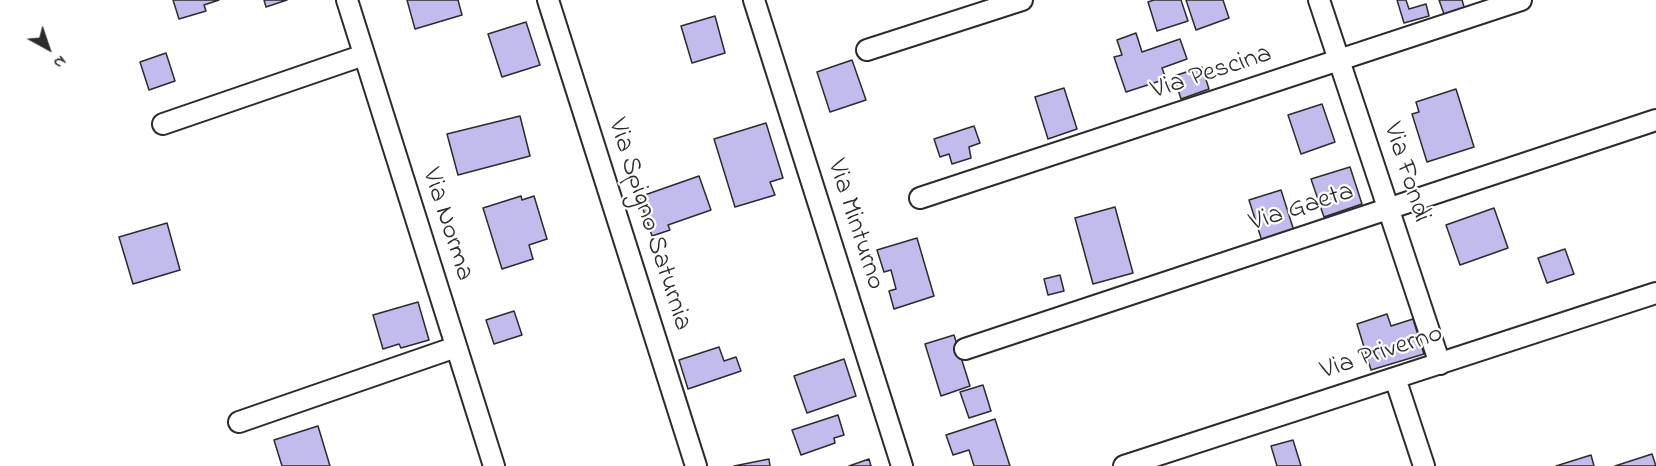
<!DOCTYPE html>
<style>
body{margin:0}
#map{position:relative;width:1656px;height:466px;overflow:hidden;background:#fff;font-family:"Indie Flower",sans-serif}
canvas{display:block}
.north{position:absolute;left:18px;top:18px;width:60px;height:60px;-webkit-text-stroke:4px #fff;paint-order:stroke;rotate:140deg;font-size:16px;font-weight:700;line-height:24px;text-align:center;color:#2b2b2b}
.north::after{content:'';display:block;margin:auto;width:21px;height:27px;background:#2b2b2b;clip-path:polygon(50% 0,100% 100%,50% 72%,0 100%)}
</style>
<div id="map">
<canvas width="1656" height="466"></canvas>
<div class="north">N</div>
</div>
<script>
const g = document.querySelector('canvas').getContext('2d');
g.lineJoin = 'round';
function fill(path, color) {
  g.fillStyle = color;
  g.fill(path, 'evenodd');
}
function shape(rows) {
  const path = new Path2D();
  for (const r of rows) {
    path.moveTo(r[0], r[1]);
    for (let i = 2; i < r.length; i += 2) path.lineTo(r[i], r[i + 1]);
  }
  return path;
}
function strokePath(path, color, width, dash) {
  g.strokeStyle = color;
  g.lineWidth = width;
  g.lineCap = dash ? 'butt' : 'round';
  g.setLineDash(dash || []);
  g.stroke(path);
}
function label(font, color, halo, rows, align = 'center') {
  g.font = font + ' "Indie Flower",sans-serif';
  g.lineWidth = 4.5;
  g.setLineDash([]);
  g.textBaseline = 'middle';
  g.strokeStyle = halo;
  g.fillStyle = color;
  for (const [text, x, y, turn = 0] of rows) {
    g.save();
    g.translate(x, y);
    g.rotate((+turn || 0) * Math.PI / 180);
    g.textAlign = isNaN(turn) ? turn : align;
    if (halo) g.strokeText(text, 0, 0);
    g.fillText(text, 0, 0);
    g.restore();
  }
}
const building = shape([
 [173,0,219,0,204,5,206,11,179,19,173,0],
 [264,0,287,0,266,7,264,0],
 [407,0,458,0,462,15,415,29,407,0],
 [1154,0,1181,0,1188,21,1157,31,1148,2,1154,0],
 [1186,0,1223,0,1229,18,1196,30,1186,0],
 [1397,0,1406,0,1409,9,1426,4,1429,16,1404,23,1397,0],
 [1439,0,1462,0,1465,10,1445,17,1439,0],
 [715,16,725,53,692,63,681,26,715,16],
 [526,22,540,65,502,77,488,34,526,22],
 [1136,33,1142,52,1180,39,1187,59,1162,68,1166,79,1126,92,1114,57,1122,55,1117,40,1136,33],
 [166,53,175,81,149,90,140,62,166,53],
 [852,60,866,100,830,112,817,72,852,60],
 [1202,67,1209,89,1181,99,1174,76,1202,67],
 [1064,88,1077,129,1048,139,1035,97,1064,88],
 [1456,89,1474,147,1427,162,1412,114,1419,112,1416,102,1456,89],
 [1322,104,1335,142,1301,154,1288,115,1322,104],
 [520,116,530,156,458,175,447,134,520,116],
 [766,123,783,178,770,182,775,195,735,207,714,139,766,123],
 [974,126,980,143,969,147,971,158,952,164,949,154,940,157,934,139,974,126],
 [1350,167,1362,204,1324,217,1311,179,1350,167],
 [699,176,711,210,668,225,670,230,652,236,639,197,699,176],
 [1281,190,1294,231,1262,241,1249,200,1281,190],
 [521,196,522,200,534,196,547,239,529,245,533,259,502,269,483,208,521,196],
 [1115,207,1133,273,1093,284,1075,218,1115,207],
 [1494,208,1508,248,1460,265,1446,225,1494,208],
 [167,223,180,270,133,284,119,237,167,223],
 [917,238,934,296,894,309,889,291,896,289,891,270,884,272,877,250,917,238],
 [1565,249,1574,274,1547,283,1538,258,1565,249],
 [1060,275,1064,291,1048,295,1044,279,1060,275],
 [418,302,429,340,401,348,399,344,383,349,373,315,418,302],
 [514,311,522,335,494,344,486,320,514,311],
 [1387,314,1391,326,1413,319,1424,354,1371,370,1357,324,1387,314],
 [954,335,970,386,941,396,925,344,954,335],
 [719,347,724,361,736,357,741,371,688,389,679,360,719,347],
 [844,359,856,396,807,413,794,376,844,359],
 [983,385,991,411,969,418,960,392,983,385],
 [838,415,844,435,834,438,835,443,801,455,792,430,838,415],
 [995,419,1010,466,974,466,969,450,953,455,946,435,995,419],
 [318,426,330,466,282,466,274,440,318,426],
 [1293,440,1301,466,1277,466,1271,446,1293,440],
 [1652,454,1656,466,1615,466,1652,454],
 [1591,455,1594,466,1556,466,1591,455],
 [769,459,770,466,734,466,769,459],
 [869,459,871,466,849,466,869,459]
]);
const street = shape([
 [347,0,494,466],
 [548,0,696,466],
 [754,0,902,466],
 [1319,0,1440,364],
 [867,50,1022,0],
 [163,124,364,55],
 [920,198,1521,0],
 [965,349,1656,120],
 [1395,378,1424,466],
 [239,422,456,347],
 [1124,466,1656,293]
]);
const streetNames = [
 ["Via Pescina",1212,74,-18],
 ["Via Fondi",1405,173,72],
 ["Via Gaeta",1302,209,-18],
 ["Via Norma",446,225,72],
 ["Via Spigno Saturnia",648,225,72],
 ["Via Minturno",854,225,72],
 ["Via Priverno",1382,354,-18]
];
fill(building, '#c2bcee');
strokePath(building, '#2b2b2b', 1.5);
strokePath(street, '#2b2b2b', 24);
strokePath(street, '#fff', 20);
label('27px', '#2b2b2b', '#fff', streetNames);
</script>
